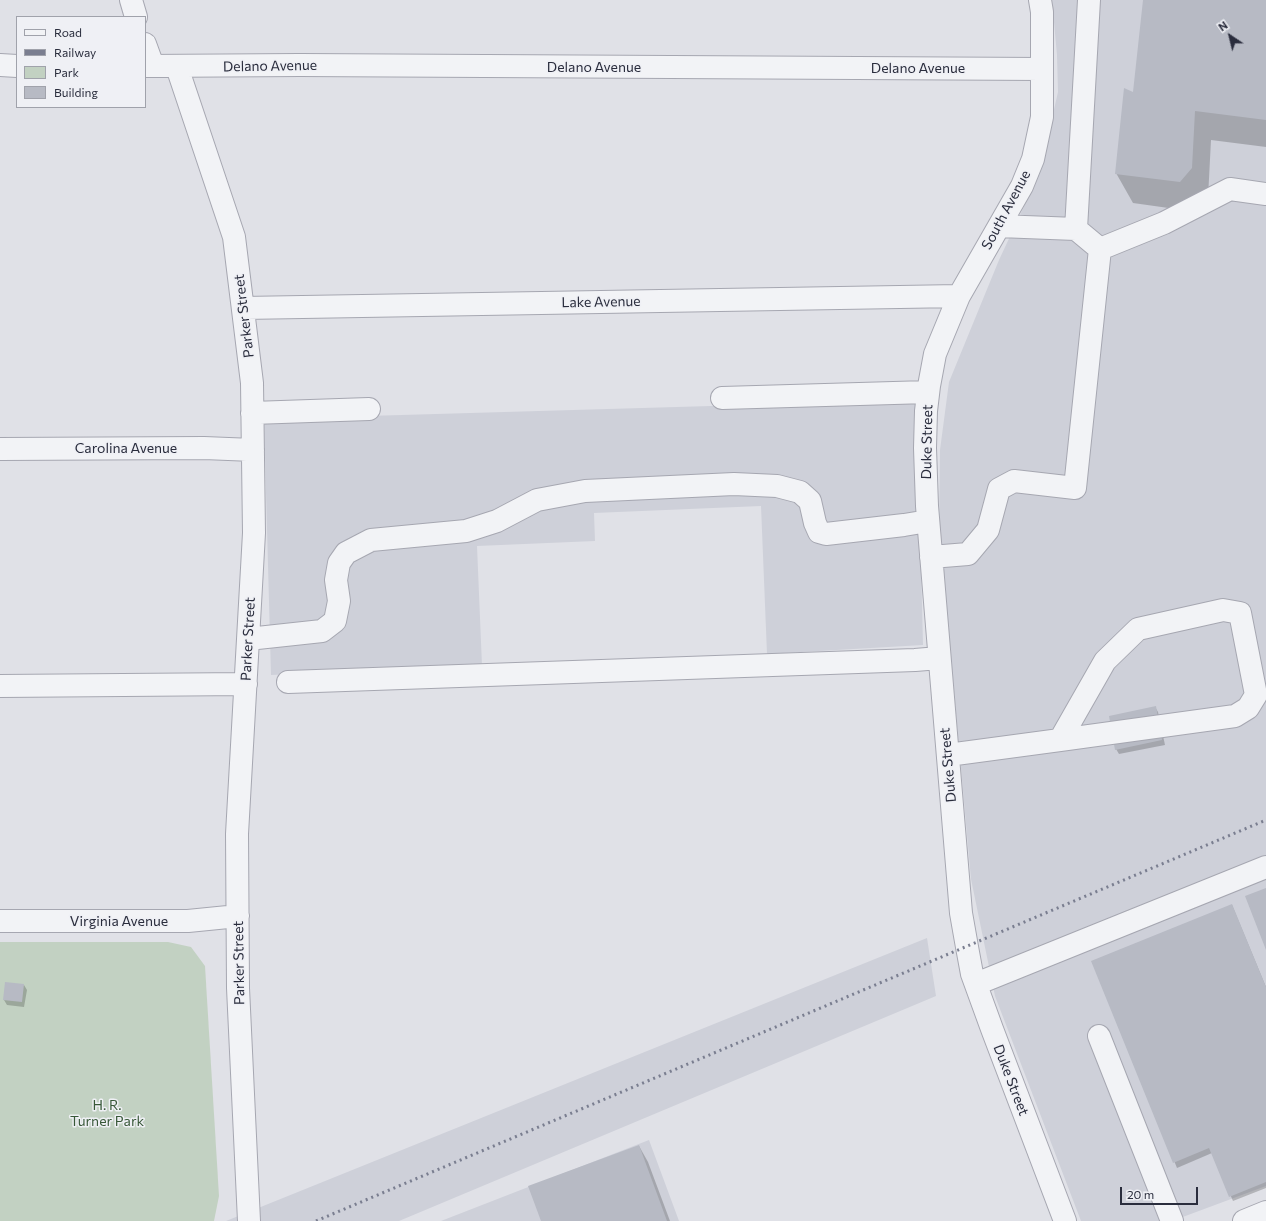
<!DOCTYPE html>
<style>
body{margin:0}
#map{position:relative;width:1266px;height:1221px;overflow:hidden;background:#e0e1e7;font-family:Commissioner,sans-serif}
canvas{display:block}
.legend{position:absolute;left:16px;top:16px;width:130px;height:92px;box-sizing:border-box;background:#eff0f5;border:1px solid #a0a2ab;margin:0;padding:5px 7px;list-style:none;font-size:12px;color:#2a2d3d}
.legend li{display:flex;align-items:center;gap:8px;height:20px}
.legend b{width:20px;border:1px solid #a0a2ab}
.north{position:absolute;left:1210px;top:16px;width:40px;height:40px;-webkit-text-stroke:3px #eff0f5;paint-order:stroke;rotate:325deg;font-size:11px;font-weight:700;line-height:16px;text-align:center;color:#2a2d3d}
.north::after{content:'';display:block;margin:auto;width:14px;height:18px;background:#2a2d3d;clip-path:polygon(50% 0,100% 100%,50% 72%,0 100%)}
.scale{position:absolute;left:1120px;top:1187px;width:78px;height:18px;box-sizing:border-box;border:2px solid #2a2d3d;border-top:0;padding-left:5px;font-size:12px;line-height:14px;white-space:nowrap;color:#2a2d3d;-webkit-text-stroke:3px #eff0f5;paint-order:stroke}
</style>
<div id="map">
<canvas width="1266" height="1221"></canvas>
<ul class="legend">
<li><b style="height:5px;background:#f2f3f6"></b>Road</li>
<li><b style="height:5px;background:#7a7e90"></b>Railway</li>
<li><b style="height:11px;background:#c2d1c2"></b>Park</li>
<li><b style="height:11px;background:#b7bac4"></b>Building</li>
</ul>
<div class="north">N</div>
<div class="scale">20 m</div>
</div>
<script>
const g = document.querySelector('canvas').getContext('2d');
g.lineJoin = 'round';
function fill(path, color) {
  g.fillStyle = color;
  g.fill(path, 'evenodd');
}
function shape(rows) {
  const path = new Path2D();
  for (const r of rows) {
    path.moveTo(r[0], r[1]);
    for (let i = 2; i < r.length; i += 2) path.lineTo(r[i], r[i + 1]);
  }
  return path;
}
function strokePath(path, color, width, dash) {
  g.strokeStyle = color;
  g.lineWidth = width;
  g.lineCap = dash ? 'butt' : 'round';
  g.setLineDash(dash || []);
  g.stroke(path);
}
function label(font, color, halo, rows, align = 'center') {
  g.font = font + ' Commissioner,sans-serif';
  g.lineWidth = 3;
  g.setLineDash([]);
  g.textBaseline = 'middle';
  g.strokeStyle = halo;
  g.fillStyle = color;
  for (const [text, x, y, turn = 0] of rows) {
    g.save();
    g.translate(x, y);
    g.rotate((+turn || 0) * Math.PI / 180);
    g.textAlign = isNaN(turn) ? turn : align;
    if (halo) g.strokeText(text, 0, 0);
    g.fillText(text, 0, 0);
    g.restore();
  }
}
const built = shape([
 [1052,0,1266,0,1266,1186,1172,1221,1081,1221,995,996,971,879,939,526,940,450,949,382,999,260,1034,185,1049,131,1058,92,1057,55],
 [917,400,923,645,767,654,761,506,594,513,595,541,477,546,482,666,271,675,264,419],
 [927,938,936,996,399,1221,226,1221],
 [649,1140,679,1221,441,1221]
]);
const green = shape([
 [0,942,168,942,191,947,205,966,219,1196,214,1221,0,1221]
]);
const shadow = shape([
 [1144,0,1266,0,1266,147,1211,140,1208,198,1197,212,1133,203,1116,173,1134,93],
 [1155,707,1158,712,1165,745,1119,754,1116,749],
 [1232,905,1266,987,1266,1188,1233,1201,1212,1153,1177,1168,1093,961],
 [24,985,27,990,24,1007,7,1005,4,1000],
 [639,1146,648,1162,670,1221,542,1221]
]);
const building = shape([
 [1143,0,1266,0,1266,120,1195,111,1192,168,1180,182,1115,174,1124,88,1133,92],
 [1156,706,1162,740,1115,750,1109,716],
 [1266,888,1266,950,1245,896],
 [1232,904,1266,987,1266,1182,1229,1197,1209,1148,1173,1163,1091,961],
 [5,982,24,984,22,1002,3,1000],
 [639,1145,667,1221,541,1221,528,1186]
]);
const minor = shape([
 [131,0,136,17],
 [1040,0,1042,12,1042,117,1033,159,1022,186,959,296,935,354,929,386,926,411,925,448,927,506,961,913,967,947,972,974,992,1029,1065,1221],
 [145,44,153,66],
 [0,65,17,66],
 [145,66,300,65,1042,69],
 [177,67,234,237,252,383,254,533,237,834,238,988,249,1221],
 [1076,229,1089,0],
 [1100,249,1164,223,1230,189,1266,194],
 [243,308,959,296],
 [722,398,928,392],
 [252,413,369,409],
 [0,449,204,448,253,450],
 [931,557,968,554,988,530,999,489,1014,481,1075,488,1100,249,1076,229,999,226],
 [248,639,322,631,335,621,339,601,336,580,339,563,346,553,371,540,466,531,497,521,537,500,585,491,734,484,777,486,800,492,810,501,815,523,819,532,826,534,904,525,928,521],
 [288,682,915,660,939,658],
 [0,686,246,684],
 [948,755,1060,740,1235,716,1248,708,1256,695,1240,613,1223,610,1138,629,1105,661,1060,740],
 [0,921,188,921,238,916],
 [976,984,1266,867],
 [1099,1036,1172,1221],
 [1244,1221,1266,1212]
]);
const rail = shape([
 [316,1221,1266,820]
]);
const streetNames = [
 ["Delano Avenue",270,66,-1],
 ["Delano Avenue",594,67],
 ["Delano Avenue",918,68],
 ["South Avenue",1006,210,-62],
 ["Lake Avenue",601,302,-1],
 ["Parker Street",244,316,-97],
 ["Duke Street",927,442,-89],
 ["Carolina Avenue",126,448],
 ["Parker Street",248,639,-87],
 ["Duke Street",948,765,-95],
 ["Virginia Avenue",119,921],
 ["Parker Street",239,963,-91],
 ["Duke Street",1011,1080,69]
];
const parkNames = [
 ["H. R.",107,1105],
 ["Turner Park",107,1121]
];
fill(built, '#ced0d9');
fill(green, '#c2d1c2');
fill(shadow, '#0003');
fill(building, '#b7bac4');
strokePath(minor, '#a6a7b1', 24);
strokePath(minor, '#f2f3f6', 22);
strokePath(rail, '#7a7e90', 3, [2, 4]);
label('14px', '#2a2d3d', '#eff0f5', streetNames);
label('14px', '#385838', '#eff0f5', parkNames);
</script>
